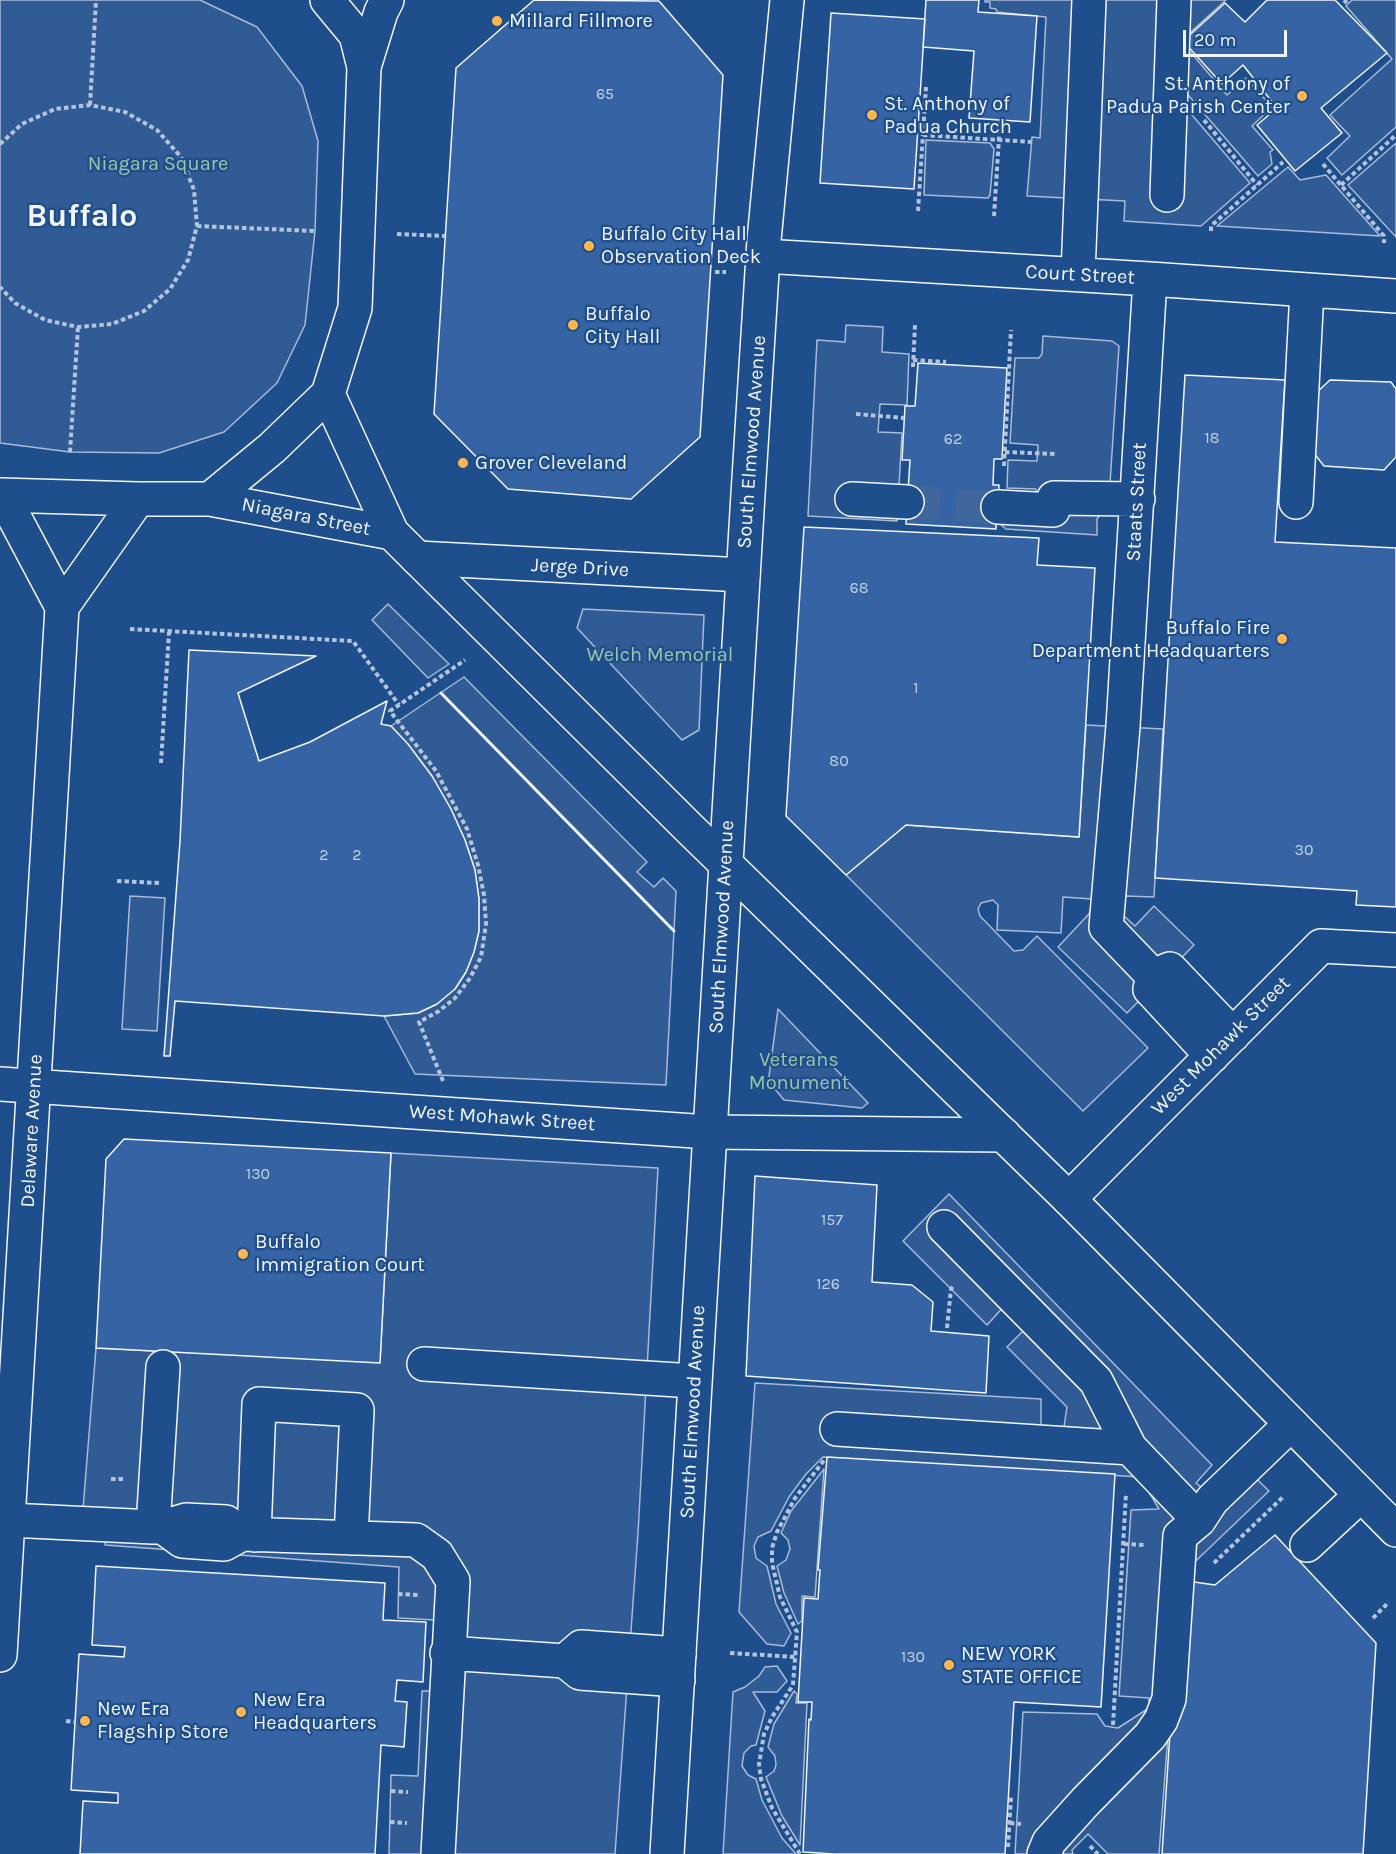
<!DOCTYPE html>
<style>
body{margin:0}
#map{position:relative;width:1396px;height:1854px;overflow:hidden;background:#1f4e8c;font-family:Karla,sans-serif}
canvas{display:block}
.scale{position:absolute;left:1183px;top:30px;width:104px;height:27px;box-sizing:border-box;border:3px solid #f2f6ff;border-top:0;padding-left:8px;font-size:18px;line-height:21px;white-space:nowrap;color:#f2f6ff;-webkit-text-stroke:4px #1f4e8c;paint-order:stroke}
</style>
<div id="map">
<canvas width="1396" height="1854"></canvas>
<div class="scale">20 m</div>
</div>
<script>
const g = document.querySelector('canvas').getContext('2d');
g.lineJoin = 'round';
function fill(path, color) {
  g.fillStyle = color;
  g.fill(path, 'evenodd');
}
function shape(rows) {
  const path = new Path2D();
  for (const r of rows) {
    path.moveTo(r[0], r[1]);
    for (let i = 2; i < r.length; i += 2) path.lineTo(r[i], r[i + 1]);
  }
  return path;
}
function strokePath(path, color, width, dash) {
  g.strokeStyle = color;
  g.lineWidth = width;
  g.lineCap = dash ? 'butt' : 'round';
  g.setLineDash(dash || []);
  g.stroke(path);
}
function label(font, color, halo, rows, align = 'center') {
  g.font = font + ' Karla,sans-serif';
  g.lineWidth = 4.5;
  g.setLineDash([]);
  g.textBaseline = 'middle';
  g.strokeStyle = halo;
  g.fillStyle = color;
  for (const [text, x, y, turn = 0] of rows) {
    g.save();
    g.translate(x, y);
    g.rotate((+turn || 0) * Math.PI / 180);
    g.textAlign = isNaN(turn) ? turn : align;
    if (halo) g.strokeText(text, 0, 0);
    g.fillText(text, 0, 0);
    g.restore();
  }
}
const built = shape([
 [0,0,200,0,257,27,302,86,318,141,315,231,305,325,277,383,224,432,159,453,70,452,0,443,0,0],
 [985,0,1226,0,1181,41,1227,95,1246,78,1272,107,1252,126,1273,150,1270,152,1272,164,1258,176,1182,88,1181,102,1250,183,1201,226,1124,221,1125,201,1027,196,1032,137,1040,138,1046,17,997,12,996,9,990,8,990,2,985,2,985,0],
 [1352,0,1396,0,1396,127,1342,175,1327,158,1350,136,1330,115,1392,59,1346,6,1352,0],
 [926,140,990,143,994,149,990,195,988,198,924,195,926,140],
 [1396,143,1396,237,1348,185,1396,143],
 [1288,167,1300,180,1326,175,1380,236,1217,226,1288,167],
 [846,325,883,327,882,352,909,354,907,405,880,404,878,432,902,433,897,521,808,516,817,340,845,342,846,325],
 [1043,336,1112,341,1119,346,1108,514,1100,515,1097,519,1097,535,1006,529,1000,524,1002,492,1036,493,1036,489,1007,488,1008,460,1037,461,1038,445,1010,443,1015,358,1039,358,1042,354,1043,336],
 [388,604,449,664,428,678,372,620,388,604],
 [583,609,704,615,699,730,682,740,577,628,583,609],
 [464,677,647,862,637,872,654,887,663,878,676,891,666,1085,415,1074,384,1016,418,1013,437,1004,455,989,466,972,474,952,479,931,479,899,475,870,465,840,451,809,432,776,408,745,391,726,464,677],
 [1086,725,1163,729,1154,897,1125,896,1124,916,1135,926,1154,906,1194,945,1127,1013,1058,947,1088,915,1092,909,1092,899,1063,897,1061,933,997,930,998,905,993,900,981,903,978,909,980,916,1014,951,1023,950,1037,936,1148,1048,1083,1111,846,875,906,825,1079,837,1086,725],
 [130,896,165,898,157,1031,122,1029,130,896],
 [778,1009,868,1103,862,1108,784,1100,774,1088,769,1076,778,1009],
 [391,1153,658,1168,638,1533,615,1854,389,1854,391,1775,418,1776,422,1691,431,1691,435,1620,398,1618,399,1567,105,1545,108,1511,83,1509,96,1348,380,1362,391,1153],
 [949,1194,1212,1465,1196,1483,1206,1491,1237,1460,1269,1491,1180,1576,1159,1854,1108,1854,1088,1834,1072,1850,1073,1854,1015,1854,1023,1712,1097,1714,1105,1726,1118,1728,1149,1708,1149,1698,1119,1696,1131,1510,1159,1509,1140,1477,823,1457,806,1474,789,1497,771,1531,758,1537,754,1546,756,1558,767,1566,776,1604,791,1633,784,1646,767,1644,739,1612,755,1383,1041,1399,1041,1431,1063,1433,1067,1407,1007,1347,1028,1326,1007,1303,987,1325,903,1241,949,1194],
 [824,1469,815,1597,802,1596,802,1621,798,1624,784,1593,777,1566,786,1560,790,1549,788,1540,781,1533,791,1511,824,1469],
 [777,1666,787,1681,777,1692,753,1692,765,1711,756,1745,751,1746,744,1753,742,1766,748,1775,756,1779,762,1800,782,1838,796,1854,723,1854,733,1692,745,1687,759,1676,765,1667,777,1666],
 [794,1691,797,1694,796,1703,807,1703,800,1845,782,1816,766,1777,774,1771,776,1765,775,1756,768,1747,774,1724,794,1691]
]);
const building = shape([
 [534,0,659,1,723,75,700,437,631,499,508,489,434,414,456,68,534,0],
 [926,0,979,0,978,12,1037,16,1030,122,969,118,974,51,923,47,926,0],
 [1267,0,1335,0,1387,53,1321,108,1342,133,1295,171,1257,125,1277,108,1243,65,1222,84,1183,41,1225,3,1245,22,1267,0],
 [831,13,925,19,914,189,820,183,831,13],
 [918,363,1007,368,1002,459,994,459,993,485,999,485,996,529,906,524,910,460,902,460,905,406,915,406,918,363],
 [1185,375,1285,380,1275,542,1396,548,1396,907,1356,905,1357,891,1155,878,1185,375],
 [1330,380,1391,382,1396,389,1396,457,1384,470,1324,466,1313,452,1315,394,1330,380],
 [804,527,1039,538,1037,565,1095,568,1079,837,906,825,846,875,786,816,804,527],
 [189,650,316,656,238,693,259,761,310,742,387,701,381,724,391,726,408,744,432,776,451,809,465,840,475,870,479,899,479,931,474,952,466,972,455,989,437,1004,418,1013,384,1016,175,1001,170,1056,164,1056,180,841,189,650],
 [124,1139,391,1153,380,1363,96,1348,106,1159,124,1139],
 [755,1176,877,1185,872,1282,912,1285,933,1302,931,1331,989,1336,986,1393,746,1376,755,1176],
 [827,1457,1115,1474,1101,1707,1014,1702,1005,1854,834,1854,803,1852,809,1719,811,1720,812,1702,798,1702,804,1598,818,1599,820,1570,818,1570,827,1457],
 [1275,1535,1376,1643,1363,1854,1162,1854,1180,1580,1215,1585,1275,1535],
 [96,1566,385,1583,383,1620,426,1622,423,1682,397,1680,395,1701,407,1702,404,1747,381,1745,375,1854,80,1854,83,1801,118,1803,118,1793,71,1790,79,1654,124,1657,125,1647,92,1645,96,1566]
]);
const minorTunnel = shape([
 [907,502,998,507]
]);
const path = shape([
 [1344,3,1347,0],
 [90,105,96,0],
 [1204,120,1257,185],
 [923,135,1031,142],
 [0,144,22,124,55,109,90,105,125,112,157,130,181,157,194,190,197,226,188,260,170,289,144,311,112,324,78,327,45,320,15,303,0,287],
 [1323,164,1384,236,1384,243],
 [1341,185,1396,135],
 [918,211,926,87],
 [994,216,1000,122],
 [197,226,315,231],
 [1211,231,1211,226,1283,162],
 [397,234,445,236],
 [715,272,726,272],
 [913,360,946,362],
 [913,367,915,325],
 [856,414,904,418],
 [70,452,78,327],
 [1005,452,1056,454],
 [1004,466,1011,330],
 [130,629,353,641,399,705],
 [161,763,169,632],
 [117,881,159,883],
 [443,1081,419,1022,439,1011,455,998,470,978,481,957,486,924,484,895,478,865,467,829,436,771,390,711,465,660],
 [947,1328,951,1289,954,1285],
 [111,1479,123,1479],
 [1124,1544,1146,1545],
 [1214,1563,1283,1497],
 [398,1594,419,1595],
 [1373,1618,1389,1602],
 [730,1653,795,1657],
 [66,1721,75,1722],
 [1113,1725,1126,1493],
 [391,1791,408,1792],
 [390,1822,407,1823],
 [1010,1823,1021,1824],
 [1090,1846,1098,1854],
 [1008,1847,1011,1797],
 [800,1854,772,1808,761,1779,759,1764,764,1734,772,1717,793,1685,797,1632,780,1597,772,1563,772,1548,777,1532,795,1498,825,1459]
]);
const minor = shape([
 [364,67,381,12,387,0],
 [1167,195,1174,0],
 [763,256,1150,279,1396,296],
 [1078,274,1089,0],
 [1150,279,1123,726,1106,927,1153,976],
 [1054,498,1138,499],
 [852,499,907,502],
 [1296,502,1307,290],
 [998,507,1053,510],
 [417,558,743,575],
 [1212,1056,1150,989,1153,976,1170,969,1233,1035],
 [0,1084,709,1132,1004,1135],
 [1069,1199,1321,946,1396,950],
 [944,1227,1096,1381,1130,1448],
 [424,1364,694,1381],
 [837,1429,1130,1448,1199,1520],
 [9,1520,153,1527,163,1527,186,1520,226,1522,242,1534,224,1544,182,1541,163,1527],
 [153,1527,163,1367],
 [242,1534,416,1540,437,1555,453,1581,438,1854],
 [254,1535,259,1404,357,1410,351,1538],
 [1307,1545,1361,1495],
 [447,1653,565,1661],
 [678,1680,580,1673,565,1661,581,1647,679,1654],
 [1044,1854,1049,1842,1086,1801,1150,1736,1161,1720,1169,1699,1180,1536,1199,1520,1212,1500,1291,1424]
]);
const major = shape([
 [328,394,392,533,689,828,1069,1199,1396,1530],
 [0,495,138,499,210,499,392,533],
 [210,499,272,448,328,394,355,308,364,67,356,35,327,0],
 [62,607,138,499],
 [0,1655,62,607,3,496],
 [667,1854,748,494,764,240,787,0]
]);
const wall = shape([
 [441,693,674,931]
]);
const markers = [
 [497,21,6,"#ffb74d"],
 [1302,96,6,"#ffb74d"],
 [872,115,6,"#ffb74d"],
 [589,246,6,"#ffb74d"],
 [573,325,6,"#ffb74d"],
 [463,463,6,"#ffb74d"],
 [1282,639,6,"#ffb74d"],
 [243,1254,6,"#ffb74d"],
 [949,1665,6,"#ffb74d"],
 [241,1712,6,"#ffb74d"],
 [85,1721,6,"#ffb74d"]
];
const numberNames = [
 ["65",605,94],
 ["18",1212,438],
 ["62",953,439],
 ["68",859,588],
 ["1",916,688],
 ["80",839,761],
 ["30",1304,850],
 ["2",324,855],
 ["2",357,855],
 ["130",258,1174],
 ["157",832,1220],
 ["126",828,1284],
 ["130",913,1657]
];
const poiNames = [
 ["Millard Fillmore",509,21],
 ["St. Anthony of",1290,84,"right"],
 ["Padua Parish Center",1290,107,"right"],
 ["St. Anthony of",884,104],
 ["Padua Church",884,127],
 ["Buffalo City Hall",601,234],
 ["Observation Deck",601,257],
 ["Buffalo",585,314],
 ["City Hall",585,337],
 ["Grover Cleveland",475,463],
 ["Buffalo Fire",1270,628,"right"],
 ["Department Headquarters",1270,651,"right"],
 ["Buffalo",255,1242],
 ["Immigration Court",255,1265],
 ["NEW YORK",961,1654],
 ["STATE OFFICE",961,1677],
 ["New Era",253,1700],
 ["Headquarters",253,1723],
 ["New Era",97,1709],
 ["Flagship Store",97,1732]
];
const parkNames = [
 ["Niagara Square",158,164],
 ["Welch Memorial",660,655],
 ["Veterans",799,1060],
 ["Monument",799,1083]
];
const streetNames = [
 ["Court Street",1080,275,3],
 ["South Elmwood Avenue",752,442,-86],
 ["Staats Street",1137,502,-87],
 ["Niagara Street",306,517,11],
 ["Jerge Drive",580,568,3],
 ["South Elmwood Avenue",722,927,-87],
 ["West Mohawk Street",1221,1046,-45],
 ["West Mohawk Street",502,1118,4],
 ["Delaware Avenue",32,1131,-87],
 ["South Elmwood Avenue",693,1412,-87]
];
const townNames = [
 ["Buffalo",82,217]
];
fill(built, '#305b95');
strokePath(built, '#a8bbd7', 1.5);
fill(building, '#3563a3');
strokePath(building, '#f2f6ff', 1.5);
strokePath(minorTunnel, '#3f679d', 33, [33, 16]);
strokePath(minor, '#f2f6ff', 36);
strokePath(major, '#f2f6ff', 36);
strokePath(path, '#b3c4dc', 4, [4.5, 3]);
strokePath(minor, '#1f4e8c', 33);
strokePath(major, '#1f4e8c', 33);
strokePath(wall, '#f2f6ff', 3);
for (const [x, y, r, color] of markers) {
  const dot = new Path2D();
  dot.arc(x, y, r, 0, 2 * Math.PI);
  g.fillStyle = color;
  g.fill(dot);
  strokePath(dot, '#1f4e8c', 2);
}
label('16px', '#c3d1e8', null, numberNames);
label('20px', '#f2f6ff', '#1f4e8c', poiNames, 'left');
label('20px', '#97c8a6', '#1f4e8c', parkNames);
label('20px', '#f2f6ff', '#1f4e8c', streetNames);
label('bold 32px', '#f2f6ff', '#1f4e8c', townNames);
</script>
